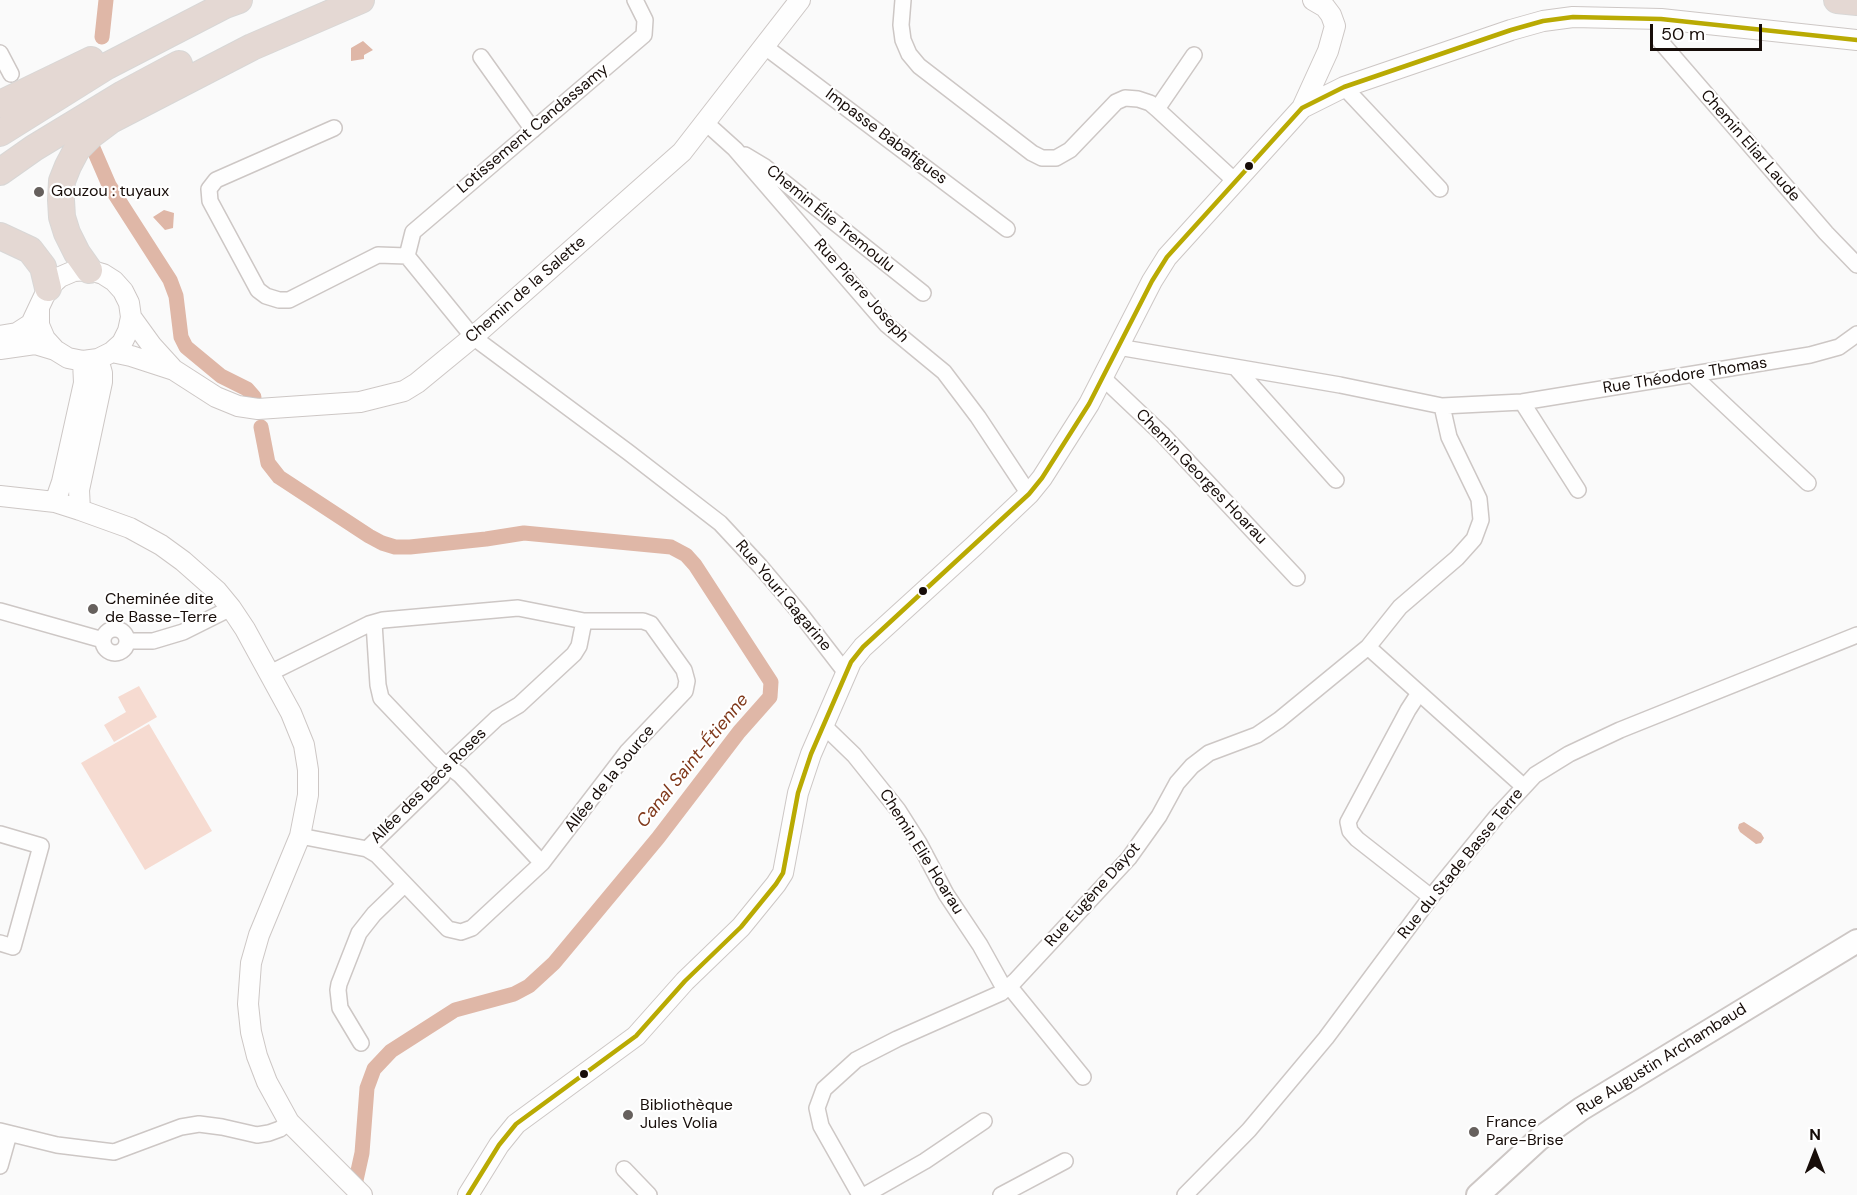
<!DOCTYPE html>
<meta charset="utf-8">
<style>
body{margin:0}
#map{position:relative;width:1857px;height:1195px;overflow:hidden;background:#fafafa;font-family:"DM Sans",sans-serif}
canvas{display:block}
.north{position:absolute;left:1785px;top:1123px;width:60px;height:60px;-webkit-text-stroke:4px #fff;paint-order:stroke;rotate:0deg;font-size:16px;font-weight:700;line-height:24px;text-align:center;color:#170d09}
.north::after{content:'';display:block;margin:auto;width:21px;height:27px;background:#170d09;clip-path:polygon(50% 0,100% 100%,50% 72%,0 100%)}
.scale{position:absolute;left:1650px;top:24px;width:112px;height:27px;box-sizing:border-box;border:3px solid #170d09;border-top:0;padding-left:8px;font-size:18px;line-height:21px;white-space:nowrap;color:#170d09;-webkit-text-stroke:4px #fff;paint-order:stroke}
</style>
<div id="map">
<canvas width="1857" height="1195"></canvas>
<div class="north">N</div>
<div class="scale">50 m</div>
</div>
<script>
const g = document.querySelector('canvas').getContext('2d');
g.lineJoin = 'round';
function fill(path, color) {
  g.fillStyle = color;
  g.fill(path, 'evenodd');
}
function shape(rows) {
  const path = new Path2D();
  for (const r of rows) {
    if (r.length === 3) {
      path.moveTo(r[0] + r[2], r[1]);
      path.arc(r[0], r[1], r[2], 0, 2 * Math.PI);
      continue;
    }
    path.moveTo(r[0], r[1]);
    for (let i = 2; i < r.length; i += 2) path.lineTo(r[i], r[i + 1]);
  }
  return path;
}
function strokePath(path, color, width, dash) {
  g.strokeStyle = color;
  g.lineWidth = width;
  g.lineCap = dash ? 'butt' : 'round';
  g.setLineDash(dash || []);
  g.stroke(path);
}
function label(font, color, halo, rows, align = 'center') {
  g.font = font + ' "DM Sans",sans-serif';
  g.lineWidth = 4.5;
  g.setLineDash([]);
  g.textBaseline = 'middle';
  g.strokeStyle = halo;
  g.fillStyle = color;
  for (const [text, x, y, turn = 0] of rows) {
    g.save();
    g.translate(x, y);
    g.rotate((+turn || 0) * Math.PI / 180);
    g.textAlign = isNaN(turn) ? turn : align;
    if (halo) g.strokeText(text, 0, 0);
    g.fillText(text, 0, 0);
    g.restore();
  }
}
const green = shape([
 [139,686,157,717,114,742,104,725,126,712,118,697],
 [149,724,212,831,145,870,81,763]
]);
const water = shape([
 [363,41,373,50,364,55,364,59,351,61,351,48],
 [164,210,174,213,173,228,165,230,153,217],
 [1744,822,1761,833,1764,838,1761,843,1756,844,1740,832,1738,828,1739,824]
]);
const canal = shape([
 [102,37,106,0],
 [93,148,109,185,170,280,176,296,181,337,186,347,221,376,247,389,254,397],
 [261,427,268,463,279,477,369,536,382,543,395,547,410,547,486,539,524,533,671,547,686,555,695,565,771,682,770,697,739,732,658,838,554,963,529,986,514,994,455,1010,391,1051,374,1069,367,1088,362,1153,356,1180]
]);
const minor = shape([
 [903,0,901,25,903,40,909,54,919,66,1032,153,1042,158,1056,158,1070,150,1116,102,1125,98,1138,99,1150,103,1157,109,1235,181],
 [1661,19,1660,41,1826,233,1857,265],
 [764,46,1007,229],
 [0,53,11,74],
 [481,57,533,130],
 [1344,87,1440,189],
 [1157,109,1194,55],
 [705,122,735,149,887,325,944,372,978,417,1029,494],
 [334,128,216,180,209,189,210,201,258,290,266,296,279,300,289,300,378,255,407,256,413,232,644,35,645,20,635,0],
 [745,155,765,167,923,293],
 [407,256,473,337,628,452,720,523,760,566,799,612,846,673],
 [1118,347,1340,385,1442,406,1522,402,1810,355,1839,347,1857,334],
 [1236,368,1336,480],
 [1693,375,1808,483],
 [1102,377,1162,434,1297,578],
 [1522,402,1578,490],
 [0,611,103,640],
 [374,623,378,685,381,698,440,760,460,775,542,863],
 [115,641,12],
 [128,641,153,641,183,632,231,608],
 [1368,647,1523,786],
 [270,673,369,624,383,620,518,608,584,621,643,621,651,624,684,670,687,681,685,691,627,752,542,863,472,928,461,932,448,929,377,855,367,849,300,836],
 [1419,693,1408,710,1348,822,1350,831,1357,839,1431,897],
 [823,725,854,755,898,810,919,843,946,894,980,945,1005,990],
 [0,834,41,846,13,947,0,943],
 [367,849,442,776,447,765,497,718,519,705,574,654,579,646,584,621],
 [1009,986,1083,1077],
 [361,1043,340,1008,338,990,339,984,359,933,374,914,404,885],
 [0,1131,57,1145,114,1152,181,1127,199,1124,222,1127,257,1135,269,1133,280,1129,289,1122],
 [0,1166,9,1134],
 [624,1169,649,1195],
 [860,1195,821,1126,817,1108,824,1089,856,1060,897,1039,1001,993,1015,981,1129,858,1159,816,1177,783,1192,766,1209,753,1257,735,1279,720,1368,647,1400,607,1457,558,1474,539,1481,520,1479,499,1449,437,1442,406],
 [865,1195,925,1161,984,1121],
 [1001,1195,1065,1161],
 [1185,1195,1249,1130,1326,1038,1431,897,1497,816,1535,775,1569,754,1620,730,1857,635]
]);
const tertiary = shape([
 [1302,108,1328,51,1335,26,1331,15,1325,7,1313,0],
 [131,317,152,346,172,368],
 [0,336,17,333,31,324,48,288,60,277,74,271,89,270,103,274,114,281,123,291,129,303,131,317,128,331,122,343,112,352,98,359,83,361,68,358,55,350,45,339,39,325,39,309],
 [0,349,35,344,55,350],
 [112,352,131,356,174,370,216,397,238,406,258,409,360,402,404,391,417,383,473,337,682,152,800,0],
 [0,496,55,502,80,510,130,528,161,545,183,561,217,591,231,608,245,629,291,713,304,745,308,770,308,795,300,836,259,935,251,963,248,1004,251,1032,257,1056,267,1082,289,1122,362,1195],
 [55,502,62,482,84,383,83,361],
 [80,510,79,490,102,382,102,373,98,359],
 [468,1195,499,1145,516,1124,636,1036,685,981,741,927,776,884,783,873,798,793,811,754,851,662,863,647,974,546,1029,494,1042,478,1089,404,1152,281,1167,257,1302,108,1344,87,1511,30,1543,21,1573,17,1661,19,1857,40]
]);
const secondary = shape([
 [1478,1195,1539,1139,1581,1109,1857,941]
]);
const trunk = shape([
 [1837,0,1857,2],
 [0,104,91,60],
 [0,133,107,66,225,5,239,0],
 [0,172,34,148,123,94,179,64],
 [0,236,30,250,43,267,48,288],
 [89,270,77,253,67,233,62,217,61,200,62,181,68,166,77,149,91,135,111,120,252,47,361,0]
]);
const bus1 = shape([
 [468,1195,499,1145,516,1124,636,1036,685,981,741,927,776,884,783,873,798,793,811,754,851,662,863,647,1029,494,1042,478,1089,404,1152,281,1167,257,1302,108,1344,87,1511,30,1543,21,1573,17,1661,19,1857,40]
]);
const markers = [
 [1249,166,5,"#170d09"],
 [39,192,6,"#66605d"],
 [923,591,5,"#170d09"],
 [93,609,6,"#66605d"],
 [584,1074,5,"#170d09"],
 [628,1115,6,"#66605d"],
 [1474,1132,6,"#66605d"]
];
const streetNames = [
 ["Lotissement Candassamy",533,129,-40],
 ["Impasse Babafigues",886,137,37],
 ["Chemin Eliar Laude",1750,146,49],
 ["Chemin Élie Tremoulu",830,219,39],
 ["Chemin de la Salette",526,290,-41],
 ["Rue Pierre Joseph",861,291,48],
 ["Rue Théodore Thomas",1685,376,-9],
 ["Chemin Georges Hoarau",1201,477,46],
 ["Rue Youri Gagarine",783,596,50],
 ["Allée de la Source",610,779,-51],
 ["Allée des Becs Roses",429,786,-45],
 ["Chemin Elie Hoarau",921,852,58],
 ["Rue du Stade Basse Terre",1461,864,-51],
 ["Rue Eugène Dayot",1093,895,-48],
 ["Rue Augustin Archambaud",1662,1060,-32]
];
const poiNames = [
 ["Gouzou : tuyaux",51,192],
 ["Cheminée dite",105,600],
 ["de Basse-Terre",105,618],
 ["Bibliothèque",640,1106],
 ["Jules Volia",640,1124],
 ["France",1486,1123],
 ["Pare-Brise",1486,1141]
];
const waterNames = [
 ["Canal Saint-Étienne",693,761,-51]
];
fill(green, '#f6dbd1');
fill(water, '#dfb7a7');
strokePath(canal, '#dfb7a7', 15);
strokePath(minor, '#cdc7c5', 18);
strokePath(tertiary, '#cdc7c5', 22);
strokePath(secondary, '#cdc7c5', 26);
strokePath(trunk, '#d8d7d6', 28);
strokePath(minor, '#fefefe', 15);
strokePath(tertiary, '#fefefe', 20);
strokePath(secondary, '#fefefe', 22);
strokePath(trunk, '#e4d8d3', 26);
strokePath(bus1, '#b9aa03', 4.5);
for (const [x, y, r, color] of markers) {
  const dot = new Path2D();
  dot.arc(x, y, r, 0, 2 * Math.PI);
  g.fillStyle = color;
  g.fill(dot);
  strokePath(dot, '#fff', 2);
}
label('16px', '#170d09', '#fff', streetNames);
label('16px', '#170d09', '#fff', poiNames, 'left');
label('italic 18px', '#80391b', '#fff', waterNames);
</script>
